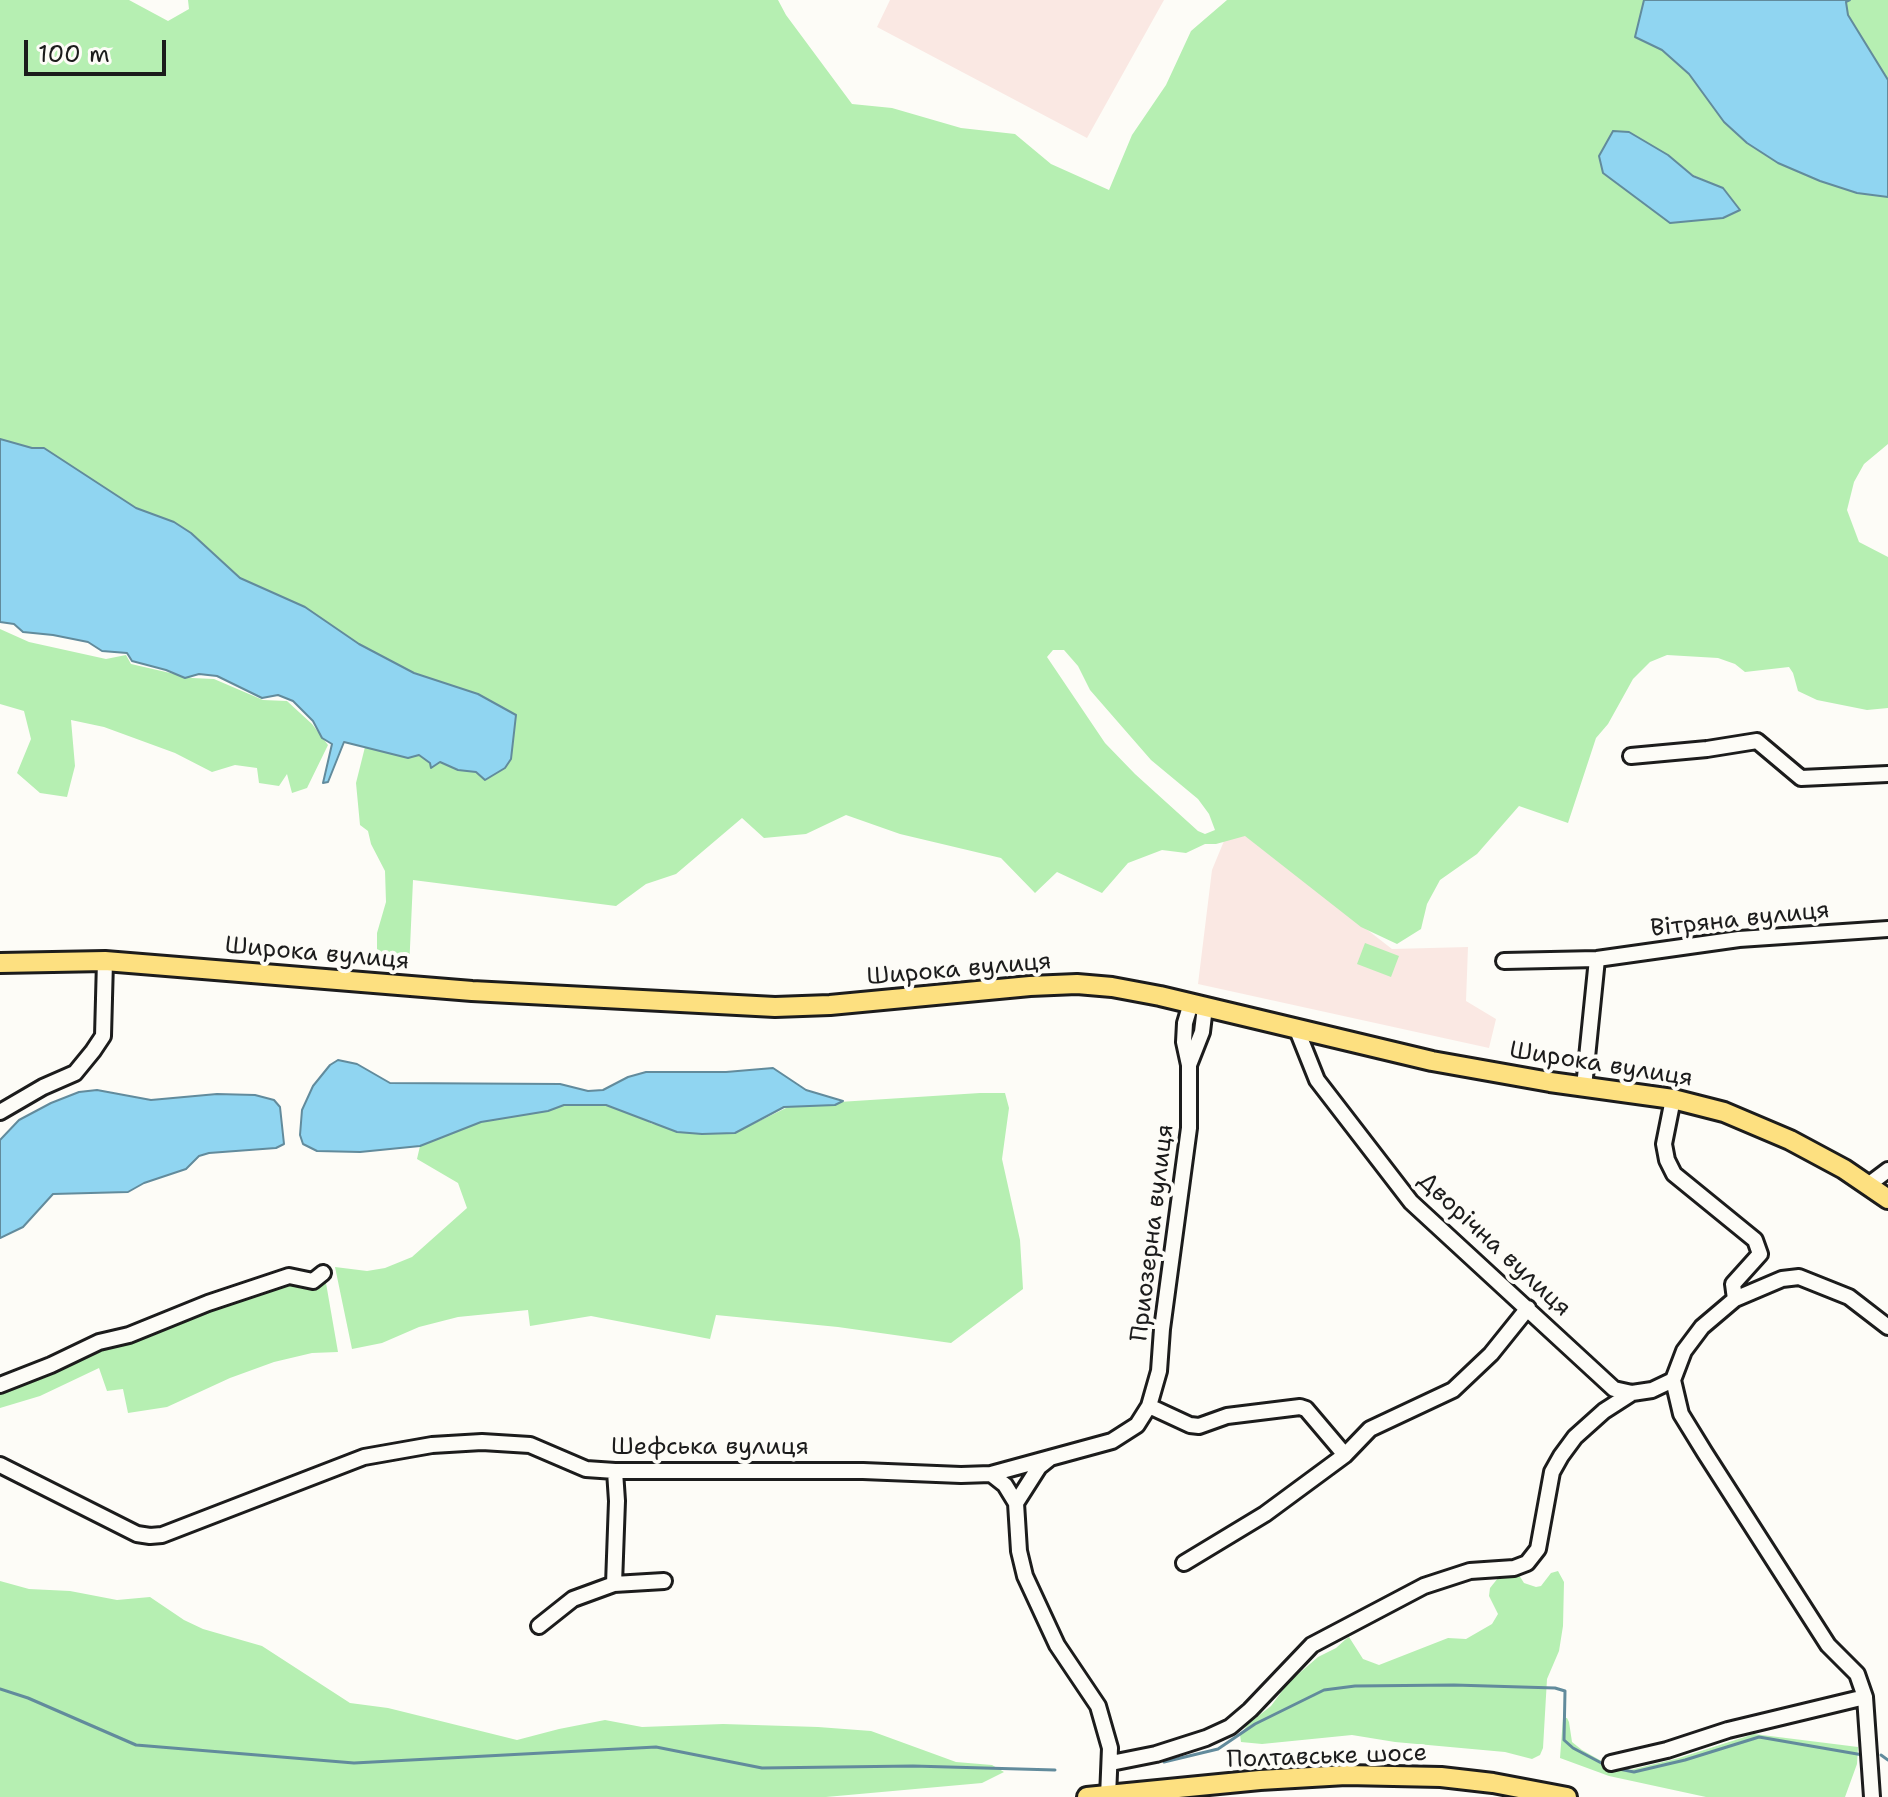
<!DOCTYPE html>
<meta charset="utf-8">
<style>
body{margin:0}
#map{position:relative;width:1888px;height:1797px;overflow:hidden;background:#fdfcf7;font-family:"Shantell Sans",sans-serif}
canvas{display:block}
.scale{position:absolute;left:24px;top:40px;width:142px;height:36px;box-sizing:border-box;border:4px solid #1c1c1c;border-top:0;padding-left:10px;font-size:24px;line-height:28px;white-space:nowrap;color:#1c1c1c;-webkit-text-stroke:6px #fdfcf7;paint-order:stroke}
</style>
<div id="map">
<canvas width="1888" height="1797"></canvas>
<div class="scale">100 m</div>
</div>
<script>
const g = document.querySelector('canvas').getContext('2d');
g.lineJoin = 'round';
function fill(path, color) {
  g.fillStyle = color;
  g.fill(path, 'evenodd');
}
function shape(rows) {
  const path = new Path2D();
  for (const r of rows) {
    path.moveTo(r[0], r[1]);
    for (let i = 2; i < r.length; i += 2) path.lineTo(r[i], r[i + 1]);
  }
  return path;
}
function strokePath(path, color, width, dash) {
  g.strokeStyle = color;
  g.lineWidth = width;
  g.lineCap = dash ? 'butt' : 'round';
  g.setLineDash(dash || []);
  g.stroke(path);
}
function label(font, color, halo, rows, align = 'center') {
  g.font = font + ' "Shantell Sans",sans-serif';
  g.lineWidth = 8;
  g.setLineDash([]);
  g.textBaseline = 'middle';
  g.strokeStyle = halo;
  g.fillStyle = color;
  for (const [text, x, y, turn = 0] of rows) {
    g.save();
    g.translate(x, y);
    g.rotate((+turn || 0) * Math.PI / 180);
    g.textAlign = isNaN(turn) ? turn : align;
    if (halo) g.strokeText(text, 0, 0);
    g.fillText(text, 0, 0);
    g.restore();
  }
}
const built = shape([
 [890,0,1164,0,1087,138,877,27],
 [1231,824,1392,949,1468,947,1466,1001,1496,1019,1489,1048,1198,984,1212,870]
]);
const green = shape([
 [0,0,129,0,168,21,189,9,188,0,778,0,786,15,852,104,892,108,961,128,1015,134,1051,164,1109,190,1132,135,1166,85,1191,31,1227,0,1644,0,1635,37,1662,50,1689,74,1724,122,1747,143,1778,163,1857,193,1888,197,1888,444,1864,464,1854,482,1847,510,1859,542,1888,557,1888,708,1867,710,1817,700,1798,691,1793,673,1789,667,1745,672,1735,664,1718,658,1667,655,1650,662,1633,679,1608,724,1596,738,1568,823,1519,806,1477,854,1440,880,1427,904,1421,929,1397,944,1361,927,1245,836,1216,844,1205,844,1186,853,1162,850,1128,863,1102,893,1057,872,1035,893,1001,858,900,834,846,815,806,834,764,838,742,818,676,874,646,884,616,906,413,880,409,970,388,966,377,949,377,933,386,902,385,871,371,844,368,831,360,825,356,783,365,747,408,758,419,755,430,763,440,762,458,770,476,772,478,694,414,673,359,644,305,607,240,578,191,533,174,522,136,508,44,448,32,448,0,439],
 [1613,131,1668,155,1693,175,1723,188,1599,156],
 [1053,650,1064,650,1078,666,1090,690,1151,760,1198,799,1209,814,1215,830,1205,834,1198,831,1135,774,1105,743,1047,657],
 [1850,0,1888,0,1888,80,1847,15,1846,2],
 [0,629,29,642,106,659,126,655,131,664,192,678,214,679,263,700,287,701,312,724,328,745,307,788,292,793,287,774,279,786,259,783,257,768,235,765,212,772,175,753,104,727,71,720,75,766,67,797,40,793,17,773,31,739,24,711,0,704],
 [1365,943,1399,956,1391,977,1357,964],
 [980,1093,1005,1093,1009,1108,1002,1159,1020,1240,1023,1289,951,1343,838,1327,716,1315,710,1339,591,1316,530,1326,528,1310,458,1317,419,1327,382,1343,352,1349,335,1267,367,1271,385,1268,412,1257,467,1208,458,1183,417,1159,420,1146,438,1137,481,1122,548,1111,564,1105,606,1105,638,1115,652,1124,735,1133,792,1105],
 [291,1278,326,1283,338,1352,312,1353,274,1362,230,1378,167,1407,128,1413,123,1389,107,1391,99,1368,40,1396,0,1408,0,1388,90,1351],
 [1558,1571,1564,1582,1563,1626,1559,1651,1547,1679,1543,1748,1540,1755,1532,1759,1505,1752,1395,1742,1352,1735,1262,1744,1241,1742,1240,1735,1248,1724,1271,1706,1288,1683,1318,1657,1336,1648,1346,1639,1349,1637,1363,1659,1379,1665,1448,1638,1466,1639,1492,1624,1498,1614,1489,1596,1490,1588,1498,1578,1508,1572,1517,1572,1524,1583,1536,1587,1541,1586,1551,1573],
 [0,1581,29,1589,70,1591,117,1600,150,1597,184,1620,203,1629,262,1646,350,1703,388,1708,517,1740,559,1729,605,1720,642,1727,723,1724,818,1727,871,1731,956,1762,992,1765,1004,1772,982,1783,826,1797,0,1797],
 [1563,1718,1567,1718,1569,1722,1572,1742,1582,1750,1605,1763,1630,1770,1679,1758,1754,1734,1858,1747,1857,1764,1845,1797,1706,1797,1609,1776,1560,1758]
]);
const water = shape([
 [1644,0,1850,0,1846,2,1848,15,1888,80,1888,197,1857,193,1820,181,1778,163,1747,143,1724,122,1689,74,1662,50,1635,37,1644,0],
 [1613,131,1629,132,1668,155,1693,176,1723,188,1740,210,1723,218,1670,223,1603,173,1599,156,1613,131],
 [0,439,32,448,44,448,136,508,174,522,191,533,240,578,305,607,359,644,414,673,478,694,516,715,511,759,505,768,485,780,476,772,458,770,440,762,431,768,430,763,419,755,408,758,344,742,328,782,323,783,332,744,322,738,313,721,293,701,278,695,262,698,217,676,199,674,185,678,166,670,132,661,127,653,102,651,88,642,53,635,23,632,14,624,0,622,0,439],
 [338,1060,357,1064,390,1083,560,1084,588,1091,603,1090,628,1077,646,1072,726,1072,773,1068,806,1090,843,1101,835,1105,784,1107,735,1133,702,1134,677,1132,606,1105,564,1105,548,1111,481,1122,420,1146,360,1152,317,1151,303,1144,300,1135,302,1110,313,1086,330,1065,338,1060],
 [97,1090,151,1100,217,1094,255,1095,274,1100,280,1107,284,1144,276,1148,209,1153,199,1156,186,1169,144,1183,128,1192,53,1194,23,1227,0,1238,0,1140,19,1120,51,1103,79,1092,97,1090]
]);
const stream = shape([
 [0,1689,28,1698,136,1745,354,1763,656,1747,762,1768,913,1766,1055,1770],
 [1881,1755,1888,1760],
 [1164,1762,1218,1749,1255,1724,1324,1690,1355,1686,1454,1685,1555,1688,1565,1691,1564,1740,1573,1748,1607,1766],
 [1614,1768,1634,1772,1685,1760,1759,1737,1863,1755]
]);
const minor = shape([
 [1631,756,1707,749,1757,741,1801,778,1888,774],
 [1504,961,1597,959,1739,939,1888,929],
 [1297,1030,1317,1080,1411,1202,1614,1389,1632,1393,1652,1390,1673,1380],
 [1189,1065,1202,1032,1205,1007],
 [1584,1087,1597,959],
 [1673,1099,1664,1144,1667,1160,1674,1174,1755,1240,1760,1254,1733,1284,1735,1299],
 [0,1112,43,1087,75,1073,93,1051,103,1036,105,961],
 [1868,1185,1888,1170],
 [0,1385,51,1365,99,1342,129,1335,208,1303,289,1276,313,1281,323,1273],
 [1149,1406,1190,1425,1199,1426,1227,1416,1300,1407,1306,1409,1345,1455],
 [1049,1459,1039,1467,1016,1503,1019,1551,1025,1576,1057,1645,1098,1706,1110,1748,1108,1797],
 [0,1465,137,1534,150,1536,162,1535,364,1457,432,1445,482,1442,530,1445,586,1469,615,1471,863,1471,961,1475,991,1474,1112,1441,1137,1425,1149,1406,1159,1371,1162,1329,1189,1128,1189,1065,1184,1042,1185,1023,1191,1003],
 [991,1474,1005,1485,1016,1503],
 [1184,1563,1265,1514,1345,1455,1370,1429,1453,1390,1491,1354,1528,1308],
 [614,1584,617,1501,615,1471],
 [539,1626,573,1599,614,1584,664,1581],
 [1111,1763,1156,1754,1206,1738,1230,1727,1250,1710,1312,1645,1424,1586,1470,1571,1514,1568,1527,1563,1538,1549,1552,1472,1561,1456,1575,1437,1604,1411,1632,1393],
 [1611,1763,1667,1750,1728,1730,1865,1697],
 [1872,1797,1865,1697,1857,1674,1828,1645,1705,1453,1681,1414,1673,1380,1684,1351,1702,1327,1735,1299,1782,1279,1799,1277,1849,1297,1888,1327]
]);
const major = shape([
 [0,963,105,961,472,991,775,1007,830,1005,1030,986,1077,984,1112,987,1160,996,1432,1061,1550,1082,1673,1099,1724,1112,1790,1140,1844,1169,1888,1199],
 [1087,1797,1260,1780,1346,1775,1441,1777,1493,1783,1567,1797]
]);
const streetNames = [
 ["Вітряна вулиця",1740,920,-6],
 ["Широка вулиця",317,954,5],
 ["Широка вулиця",959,970,-5],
 ["Широка вулиця",1601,1065,9],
 ["Приозерна вулиця",1153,1233,-83],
 ["Дворічна вулиця",1494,1245,43],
 ["Шефська вулиця",710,1448],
 ["Полтавське шосе",1327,1757,-2]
];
fill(built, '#fae8e3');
fill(green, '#b6efb2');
fill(water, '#90d5f1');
strokePath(water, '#628b9c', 2);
strokePath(stream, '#628b9c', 3);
strokePath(minor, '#1c1c1c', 20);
strokePath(major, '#1c1c1c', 24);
strokePath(minor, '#fdfcf7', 14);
strokePath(major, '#fde080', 18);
label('24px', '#1c1c1c', '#fdfcf7', streetNames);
</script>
